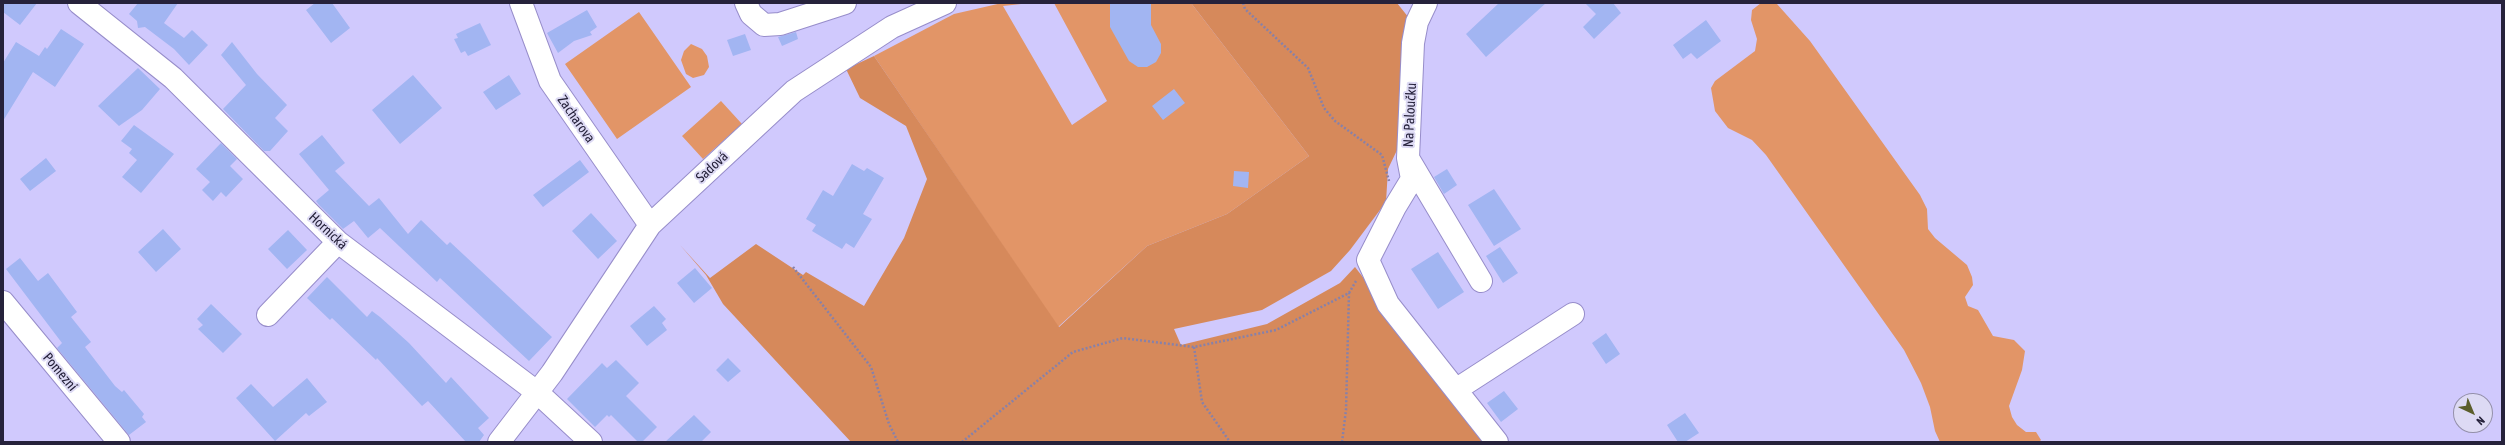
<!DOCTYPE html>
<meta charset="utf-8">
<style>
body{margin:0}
#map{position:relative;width:2505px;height:445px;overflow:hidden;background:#d0c9fd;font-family:"Asap Condensed",sans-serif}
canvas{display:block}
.frame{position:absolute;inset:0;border:4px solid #26223b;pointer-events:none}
.north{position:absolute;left:2453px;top:393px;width:40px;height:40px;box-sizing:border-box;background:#dddaf4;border:1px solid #9490aa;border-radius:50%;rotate:136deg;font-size:11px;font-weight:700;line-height:16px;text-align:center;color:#26223b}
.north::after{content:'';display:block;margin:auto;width:14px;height:18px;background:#5b5e2b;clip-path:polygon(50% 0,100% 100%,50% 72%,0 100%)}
</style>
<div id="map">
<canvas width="2505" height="445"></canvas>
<div class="frame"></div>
<div class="north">N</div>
</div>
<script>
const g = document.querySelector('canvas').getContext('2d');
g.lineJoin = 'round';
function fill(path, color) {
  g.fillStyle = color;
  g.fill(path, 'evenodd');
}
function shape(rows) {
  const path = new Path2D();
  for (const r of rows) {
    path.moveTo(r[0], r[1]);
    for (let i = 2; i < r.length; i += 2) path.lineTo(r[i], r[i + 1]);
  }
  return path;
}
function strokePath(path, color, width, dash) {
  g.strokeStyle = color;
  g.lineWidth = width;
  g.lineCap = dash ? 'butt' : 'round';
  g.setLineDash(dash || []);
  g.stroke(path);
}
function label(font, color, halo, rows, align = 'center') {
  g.font = font + ' "Asap Condensed",sans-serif';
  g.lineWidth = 4;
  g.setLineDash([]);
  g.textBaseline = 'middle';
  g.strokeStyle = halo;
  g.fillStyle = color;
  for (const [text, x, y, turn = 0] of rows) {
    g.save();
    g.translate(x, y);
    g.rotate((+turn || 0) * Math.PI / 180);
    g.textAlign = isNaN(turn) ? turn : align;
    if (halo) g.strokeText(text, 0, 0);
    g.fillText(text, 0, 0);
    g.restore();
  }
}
const green = shape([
 [1002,3,1030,3,1003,6,1072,125,1107,101,1054,3,1191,3,1309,156,1227,214,1147,246,1058,327,874,56,954,14],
 [1761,3,1777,4,1810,41,1920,195,1927,209,1928,229,1935,238,1967,265,1972,277,1973,285,1965,297,1968,306,1978,310,1993,336,2014,340,2025,351,2022,370,2009,406,2012,417,2017,425,2026,432,2036,432,2041,440,2039,442,1940,442,1935,431,1930,407,1921,383,1904,350,1766,155,1752,140,1728,128,1715,111,1711,88,1715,81,1755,51,1757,39,1751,20,1752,10],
 [639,12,691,87,617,139,565,64],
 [691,44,702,49,707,56,709,67,704,75,693,78,686,74,681,60,684,51],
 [721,101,742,124,703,159,682,136]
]);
const forest = shape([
 [1191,3,1397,3,1409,18,1398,131,1398,148,1388,169,1386,202,1350,250,1331,271,1262,310,1174,329,1181,345,1267,324,1340,283,1355,267,1491,442,851,442,723,304,706,275,680,245,710,278,756,244,803,275,806,272,864,306,904,238,927,179,906,126,860,98,846,69,874,56,1059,327,1147,246,1227,214,1309,156]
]);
const building = shape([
 [3,3,37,3,20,25,3,12],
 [138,3,178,3,164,23,184,38,192,30,208,45,189,65,174,49,145,27,138,28,137,21,129,14],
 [315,3,332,3,350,28,331,43,306,10],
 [1110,3,1151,3,1151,25,1161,44,1161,53,1156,62,1147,67,1138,67,1129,61,1110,27],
 [1499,3,1546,3,1486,57,1466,34],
 [1585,3,1613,3,1621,13,1594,39,1583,27,1596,14],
 [587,10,597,27,590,32,592,35,574,41,558,53,547,33],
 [1706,20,1721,41,1697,59,1691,53,1683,59,1673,45],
 [480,23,491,45,468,56,465,51,461,53,454,39,458,38,456,34],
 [61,29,84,44,55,87,33,72,3,121,3,63,16,42,39,56,45,47,47,49],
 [796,32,798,39,782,46,778,37],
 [745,34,751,50,733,56,727,40],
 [232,42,257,74,287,105,275,118,288,131,270,151,264,151,223,109,246,85,221,55],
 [138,68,160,89,142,110,119,126,98,106],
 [413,75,442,108,400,144,372,110],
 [509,75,521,94,496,110,483,92],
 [1174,89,1185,103,1163,120,1152,106],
 [134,125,174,154,141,193,122,177,137,160,129,153,132,149,121,141],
 [322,135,345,163,335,171,369,206,379,198,408,234,421,220,447,245,450,242,552,337,529,361,440,278,437,282,380,228,368,238,354,221,343,229,319,205,316,201,329,190,299,154],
 [221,143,237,159,230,166,243,179,226,197,221,192,213,201,202,190,210,182,196,169],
 [46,158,56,171,30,191,20,179],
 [580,160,589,172,543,207,533,195],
 [852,164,864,171,867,168,884,178,863,214,872,219,854,248,846,243,842,249,812,231,816,225,806,219,823,190,833,196],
 [1447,169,1457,185,1444,194,1434,177],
 [1234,171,1249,172,1248,188,1233,186],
 [1494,189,1521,229,1494,246,1468,205],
 [591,213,617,241,598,259,572,231],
 [163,229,181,249,156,272,138,252],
 [288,230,307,250,287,269,268,249],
 [1500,247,1518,273,1503,283,1486,256],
 [1438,252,1464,292,1438,309,1411,269],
 [20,258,38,281,48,273,77,312,71,317,91,342,85,347,115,386,122,392,124,390,144,414,142,417,146,422,129,435,57,348,62,343,6,269],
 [695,268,712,288,694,303,677,283],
 [327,277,367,317,372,311,380,317,409,343,446,383,451,377,489,418,478,428,484,435,479,442,466,442,428,401,422,406,377,358,376,360,332,318,330,320,307,298],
 [211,304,242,334,223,353,198,329,203,325,197,319],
 [654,306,666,319,662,323,667,330,647,346,630,326],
 [1606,333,1620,354,1606,364,1592,343],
 [728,358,741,371,728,382,716,370],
 [616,360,639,383,626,396,657,427,642,442,638,442,611,415,609,417,607,415,595,427,567,399,602,363,607,368],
 [307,378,327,402,309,416,306,413,275,441,236,398,251,384,273,407],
 [1504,391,1518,409,1501,422,1487,403],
 [1685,413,1699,433,1685,442,1678,442,1667,425],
 [694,415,711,432,701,442,665,442]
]);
const path = shape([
 [1243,3,1245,9,1308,68,1324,108,1335,121,1382,155,1389,181],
 [793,267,871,367,889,424,898,442],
 [1194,347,1202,402,1230,442],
 [962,442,1073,352,1123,338,1194,347,1276,330,1349,293,1356,281],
 [1342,442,1346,410,1349,293]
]);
const minor = shape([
 [79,3,173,78,338,242,538,393,591,442],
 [521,3,550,81,650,225],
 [746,3,751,14,764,25,780,24,845,3],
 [1426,3,1417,22,1413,43,1408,158,1481,281],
 [1408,158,1412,179,1395,207,1368,260,1388,304,1497,442],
 [3,302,119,442],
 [268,315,338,242],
 [1457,389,1573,314],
 [499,442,552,373,650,225,794,91,892,27,945,3]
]);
const streetNames = [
 ["Na Paloučku",1410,115,-87],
 ["Zacharova",576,119,55],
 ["Sadová",712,167,-43],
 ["Hornická",328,231,43],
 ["Pomezní",60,372,50]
];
fill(green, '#e29567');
fill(forest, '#d6895b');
fill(building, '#a2b5f2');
strokePath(minor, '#978dca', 24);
strokePath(path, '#8781a9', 2.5, [2, 2]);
strokePath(minor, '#fff', 22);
label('14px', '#26223b', '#dddaf4', streetNames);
</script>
